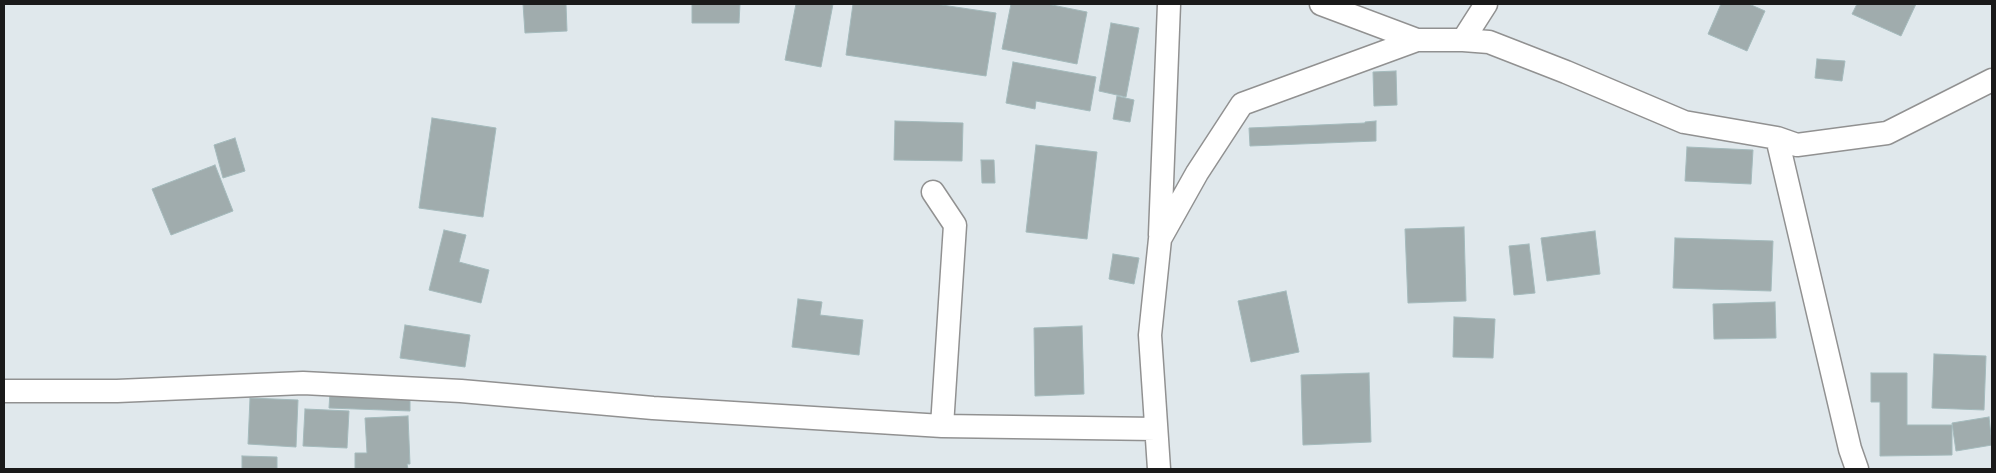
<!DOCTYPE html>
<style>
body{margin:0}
#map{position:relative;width:1996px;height:473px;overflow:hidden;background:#e0e8ec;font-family:Lato,sans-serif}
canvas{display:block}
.frame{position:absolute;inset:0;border:5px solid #1a1a1a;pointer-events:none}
</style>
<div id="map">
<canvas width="1996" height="473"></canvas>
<div class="frame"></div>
</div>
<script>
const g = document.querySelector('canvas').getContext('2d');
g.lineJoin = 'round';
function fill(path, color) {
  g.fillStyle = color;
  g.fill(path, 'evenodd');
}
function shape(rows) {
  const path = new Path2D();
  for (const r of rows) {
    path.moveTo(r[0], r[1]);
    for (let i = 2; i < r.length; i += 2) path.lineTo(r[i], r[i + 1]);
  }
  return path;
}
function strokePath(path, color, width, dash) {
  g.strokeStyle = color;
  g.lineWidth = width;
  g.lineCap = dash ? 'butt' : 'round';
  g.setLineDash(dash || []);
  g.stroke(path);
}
const building = shape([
 [523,4,566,4,567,31,525,33,523,4],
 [692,4,740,4,739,23,692,23,692,4],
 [796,4,833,4,821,67,785,60,796,4],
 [853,4,935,4,996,13,986,76,846,55,853,4],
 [1011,4,1047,4,1087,12,1077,64,1002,49,1011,4],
 [1721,4,1749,4,1765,11,1747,51,1708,34,1721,4],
 [1857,4,1916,4,1901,36,1852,14,1857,4],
 [1111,23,1139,28,1126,97,1099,91,1111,23],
 [1817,59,1845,61,1842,81,1815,78,1817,59],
 [1013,62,1096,77,1090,111,1036,101,1035,109,1006,103,1013,62],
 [1396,71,1397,105,1374,106,1373,72,1396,71],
 [1117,96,1134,100,1130,122,1113,119,1117,96],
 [432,118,496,128,483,217,419,208,432,118],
 [895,121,963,123,962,161,894,160,895,121],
 [1376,121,1376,141,1250,146,1249,128,1365,123,1365,122,1376,121],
 [235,138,245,171,223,178,214,145,235,138],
 [1036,145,1097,152,1087,239,1026,232,1036,145],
 [1687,147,1753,150,1751,184,1685,181,1687,147],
 [981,160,994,160,995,183,982,183,981,160],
 [215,165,233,211,171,235,152,189,215,165],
 [1464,227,1466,301,1408,303,1405,229,1464,227],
 [444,230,466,235,459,262,489,270,481,303,429,290,444,230],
 [1595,231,1600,274,1547,281,1541,238,1595,231],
 [1675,238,1773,241,1771,291,1673,288,1675,238],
 [1529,244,1535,293,1514,295,1509,246,1529,244],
 [1113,254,1139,258,1134,284,1109,279,1113,254],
 [1286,291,1299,352,1251,362,1238,301,1286,291],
 [798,299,822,302,820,315,863,320,859,355,792,347,798,299],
 [1775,302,1776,338,1714,339,1713,304,1775,302],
 [1454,317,1495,319,1493,358,1453,357,1454,317],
 [405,325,470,335,465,367,400,358,405,325],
 [1082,326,1084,394,1035,396,1034,328,1082,326],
 [1934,354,1986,356,1984,410,1932,408,1934,354],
 [1369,373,1371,442,1303,445,1301,375,1369,373],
 [1871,373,1907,373,1907,425,1952,425,1952,455,1880,456,1880,402,1871,402,1871,373],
 [330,392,410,395,410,411,329,408,330,392],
 [250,398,298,400,296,447,248,444,250,398],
 [305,409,349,411,347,448,303,446,305,409],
 [408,416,410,464,407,464,408,469,355,469,355,453,367,453,365,418,408,416],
 [1989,417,1992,445,1956,451,1952,423,1989,417],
 [242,456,277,457,277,469,242,469,242,456]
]);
const minor = shape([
 [1321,4,1417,40],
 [1463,40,1486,4],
 [1777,138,1850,449,1857,469],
 [933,192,955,225,942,426],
 [1160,235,1169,4],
 [4,391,117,391,303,383,461,391,653,408,942,426,1156,429],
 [1159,469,1150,335,1160,239,1197,173,1242,104,1417,40,1463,40,1489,42,1566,72,1684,122,1777,138,1797,145,1887,133,1992,80]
]);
fill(building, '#a0acad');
strokePath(building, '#a4babc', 1);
strokePath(minor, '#919191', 25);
strokePath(minor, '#fff', 22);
</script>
